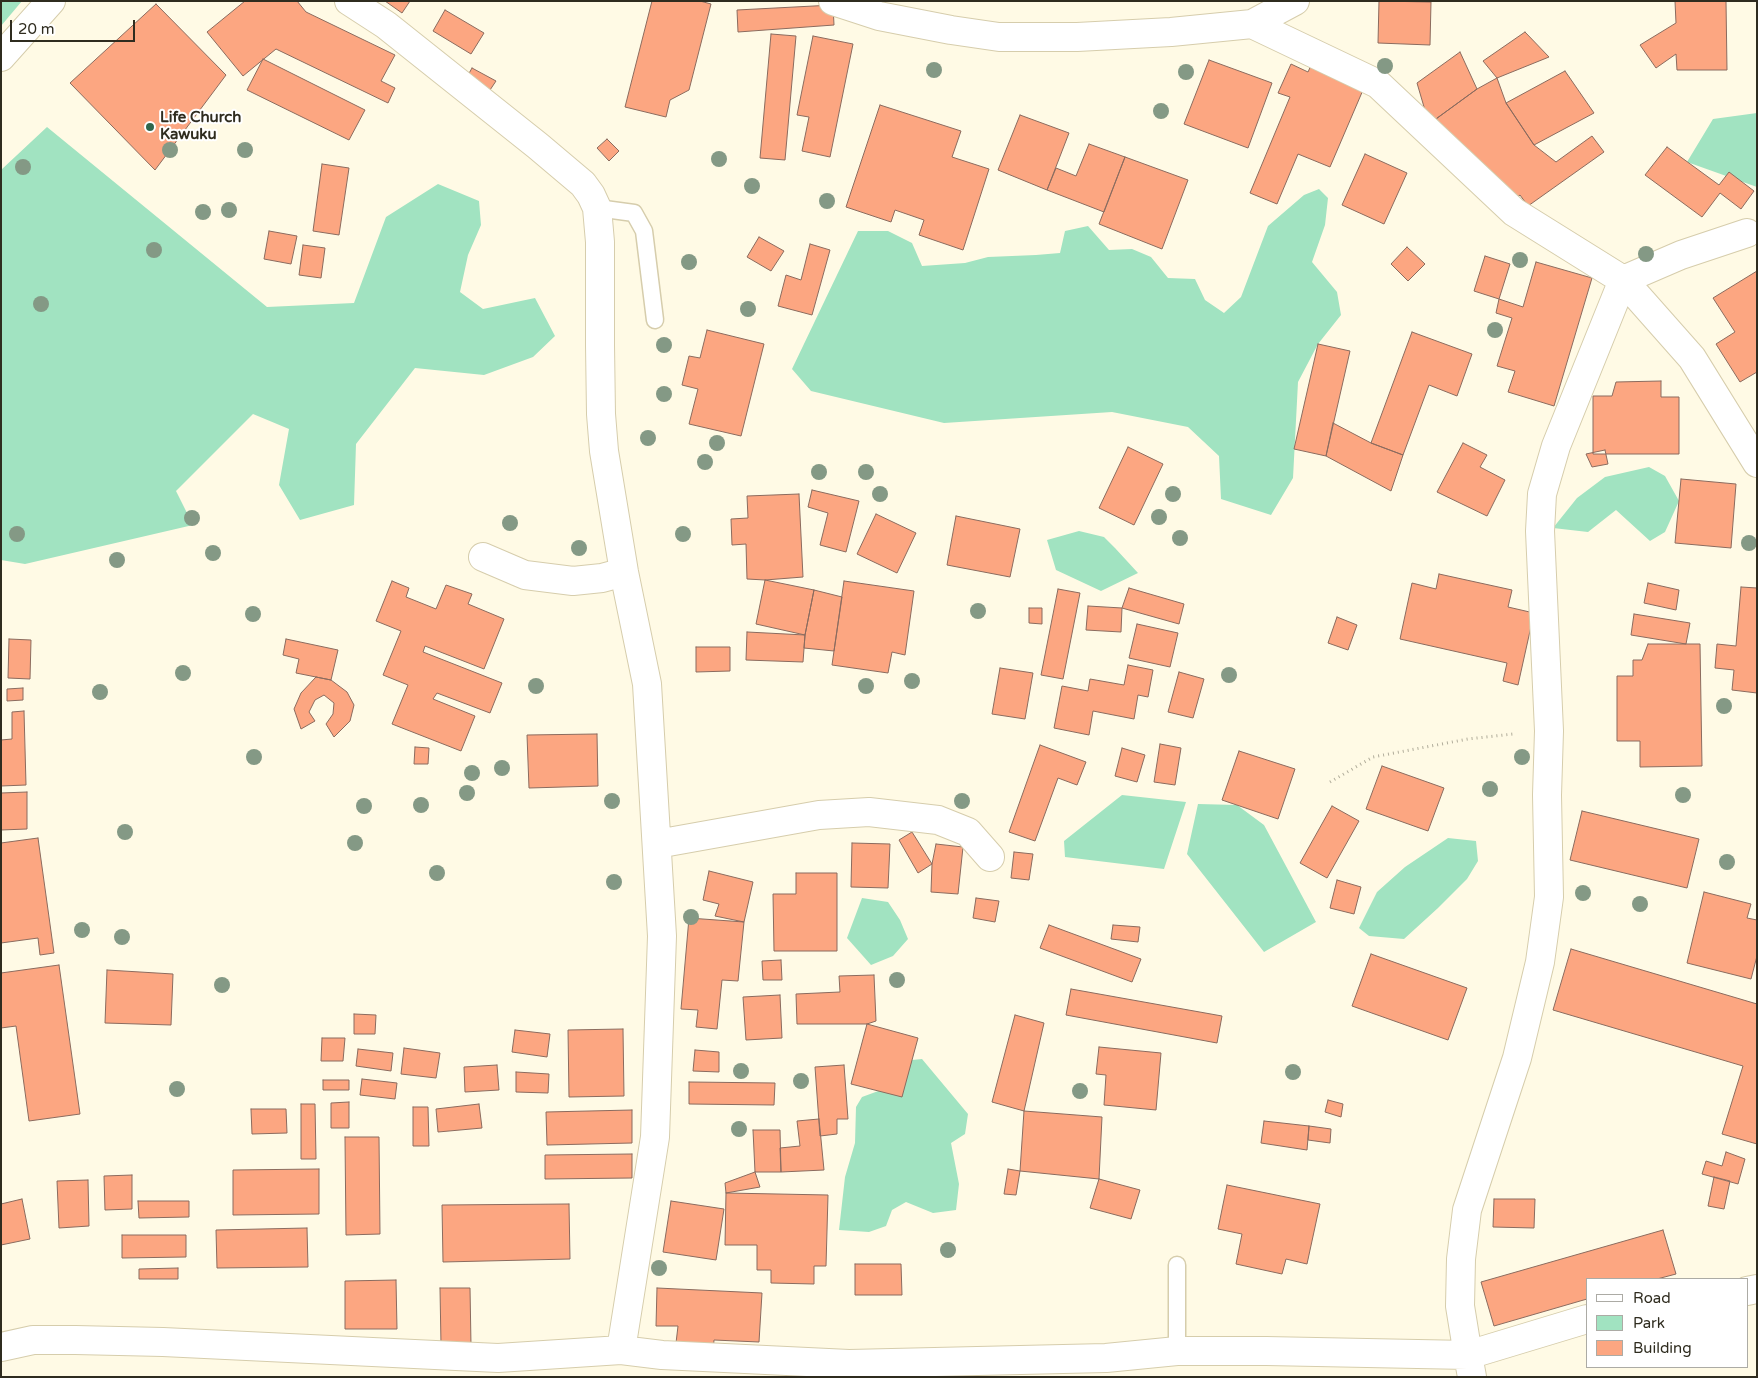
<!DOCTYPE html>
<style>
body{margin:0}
#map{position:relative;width:1758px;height:1378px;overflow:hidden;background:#fffae5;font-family:"Varela Round",sans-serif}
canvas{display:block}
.frame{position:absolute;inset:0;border:2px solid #2f2c1f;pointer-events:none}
.legend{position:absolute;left:1586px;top:1278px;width:162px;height:90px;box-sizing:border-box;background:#fff;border:1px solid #acaba5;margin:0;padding:6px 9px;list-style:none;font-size:15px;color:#2f2c1f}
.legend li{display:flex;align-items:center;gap:10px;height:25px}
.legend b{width:25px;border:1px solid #acaba5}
.scale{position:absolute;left:10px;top:20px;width:125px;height:22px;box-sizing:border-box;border:2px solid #2f2c1f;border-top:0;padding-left:6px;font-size:15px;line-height:18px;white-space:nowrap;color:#2f2c1f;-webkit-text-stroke:4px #fff;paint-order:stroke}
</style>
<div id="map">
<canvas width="1758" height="1378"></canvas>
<div class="frame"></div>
<ul class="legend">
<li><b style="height:6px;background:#fff"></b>Road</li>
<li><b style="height:14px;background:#a1e3c1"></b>Park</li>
<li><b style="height:14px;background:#fca681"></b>Building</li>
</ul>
<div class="scale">20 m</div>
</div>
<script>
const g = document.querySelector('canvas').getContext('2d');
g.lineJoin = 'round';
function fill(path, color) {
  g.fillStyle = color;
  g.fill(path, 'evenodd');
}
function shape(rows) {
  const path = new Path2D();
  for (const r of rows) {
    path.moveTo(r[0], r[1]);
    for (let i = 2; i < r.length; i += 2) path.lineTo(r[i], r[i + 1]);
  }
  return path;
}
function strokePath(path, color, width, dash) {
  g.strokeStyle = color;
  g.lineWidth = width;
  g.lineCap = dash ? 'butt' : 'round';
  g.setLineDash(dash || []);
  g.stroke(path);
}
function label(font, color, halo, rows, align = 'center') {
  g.font = font + ' "Varela Round",sans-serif';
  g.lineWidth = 4;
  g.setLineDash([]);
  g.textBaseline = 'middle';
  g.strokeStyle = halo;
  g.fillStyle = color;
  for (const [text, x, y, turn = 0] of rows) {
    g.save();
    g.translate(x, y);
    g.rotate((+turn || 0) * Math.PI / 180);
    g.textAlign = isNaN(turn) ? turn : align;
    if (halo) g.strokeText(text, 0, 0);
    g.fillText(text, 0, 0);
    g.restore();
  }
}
const green = shape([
 [1,1,22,1,1,26],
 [1757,113,1757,187,1687,162,1713,119],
 [47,127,267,307,354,303,386,217,438,184,479,201,481,225,468,255,460,292,483,309,535,298,555,336,533,357,484,375,415,368,356,444,354,505,300,520,279,485,289,429,253,414,176,491,193,525,25,564,1,560,1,170],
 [1319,189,1328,198,1325,225,1312,262,1337,292,1341,315,1318,344,1298,382,1293,478,1271,515,1221,499,1219,456,1188,427,1112,412,944,423,811,391,792,369,858,231,888,231,912,243,922,266,965,263,988,257,1036,255,1060,253,1065,231,1088,226,1109,250,1132,249,1151,257,1168,278,1195,279,1205,300,1224,313,1241,297,1268,226,1304,195],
 [1649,467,1665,476,1679,501,1665,532,1650,541,1616,510,1588,532,1553,528,1577,498,1605,477],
 [1079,531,1104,537,1115,548,1138,573,1101,591,1056,570,1047,540],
 [1122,795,1186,802,1164,869,1065,857,1064,841],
 [1198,804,1237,805,1264,825,1316,922,1264,952,1187,854],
 [1448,838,1476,841,1478,861,1467,879,1438,908,1404,939,1369,936,1359,928,1377,892,1405,867],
 [862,898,888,902,900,920,908,939,893,956,871,965,847,938],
 [922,1059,968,1114,965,1134,951,1143,959,1184,956,1210,933,1213,906,1202,892,1210,886,1226,869,1232,839,1230,845,1177,855,1143,856,1107,862,1097,892,1086,902,1061]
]);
const building = shape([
 [245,1,297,1,306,12,395,55,381,81,395,88,388,103,276,49,243,76,207,32,245,1],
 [385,1,410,1,402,13,385,1],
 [652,1,700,1,711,4,689,90,670,100,666,117,625,107,652,1],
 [1379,1,1431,2,1430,45,1378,43,1379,1],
 [1675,1,1726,1,1727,70,1677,70,1676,54,1656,68,1640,45,1676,23,1675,1],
 [156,4,226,75,155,170,70,83,156,4],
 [833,5,834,25,738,32,737,10,833,5],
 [445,10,484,33,471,54,433,31,445,10],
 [1525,32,1549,57,1497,78,1483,61,1525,32],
 [771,34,796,36,785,160,760,158,771,34],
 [813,36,853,44,830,157,802,151,809,117,797,115,813,36],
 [1460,52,1477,89,1429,124,1417,83,1460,52],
 [263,59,365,110,349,140,247,90,263,59],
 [1209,60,1272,83,1248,148,1184,124,1209,60],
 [1313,61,1366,83,1330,167,1298,154,1277,204,1250,193,1290,97,1278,93,1291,64,1308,72,1313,61],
 [472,68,496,81,490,90,467,77,472,68],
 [1565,71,1594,113,1534,145,1506,103,1565,71],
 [1497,78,1506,103,1534,145,1556,162,1592,136,1604,152,1528,206,1520,195,1509,204,1429,124,1477,89,1497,78],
 [880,105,961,131,952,157,989,169,963,250,919,235,924,220,895,210,891,222,846,207,880,105],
 [1020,115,1069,133,1047,190,998,170,1020,115],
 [607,139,619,151,609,161,597,148,607,139],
 [1089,144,1125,157,1104,212,1047,190,1056,168,1076,176,1089,144],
 [1667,147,1719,185,1729,172,1754,191,1741,209,1720,193,1702,217,1645,175,1667,147],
 [1365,154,1407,173,1384,224,1342,205,1365,154],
 [1125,157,1188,180,1162,249,1099,224,1125,157],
 [322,164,349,168,339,235,313,231,322,164],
 [269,231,297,236,291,264,264,259,269,231],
 [759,237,784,251,771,271,747,257,759,237],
 [810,244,830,250,812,315,778,306,786,275,801,280,810,244],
 [303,245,325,248,321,278,299,275,303,245],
 [1407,247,1425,264,1408,281,1391,264,1407,247],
 [1485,256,1510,264,1499,299,1474,291,1485,256],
 [1536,262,1592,278,1554,406,1508,392,1515,371,1497,366,1512,318,1496,313,1499,299,1523,307,1536,262],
 [1757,271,1757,372,1740,382,1716,344,1735,332,1713,298,1757,271],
 [707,330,764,344,741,436,689,424,698,389,682,385,689,356,700,358,707,330],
 [1412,332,1472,354,1457,396,1429,385,1403,455,1371,443,1412,332],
 [1318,344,1350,351,1326,456,1294,449,1318,344],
 [1661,381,1661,397,1679,397,1679,454,1593,454,1593,396,1612,396,1616,382,1661,381],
 [1333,423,1371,443,1403,455,1391,491,1326,456,1333,423],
 [1463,443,1487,455,1480,467,1505,480,1487,516,1437,492,1463,443],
 [1128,447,1163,464,1134,525,1099,508,1128,447],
 [1605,450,1608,464,1592,467,1586,454,1605,450],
 [1681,479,1736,484,1731,548,1675,543,1681,479],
 [812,490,859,501,846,552,820,545,828,513,808,507,812,490],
 [799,494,803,577,765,580,747,579,746,544,732,545,731,519,748,518,747,496,799,494],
 [876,514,916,533,897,573,857,554,876,514],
 [956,516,1020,529,1010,577,947,565,956,516],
 [1439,574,1512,590,1508,607,1534,613,1518,685,1503,681,1507,663,1400,639,1412,583,1436,589,1439,574],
 [765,580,814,590,805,635,756,624,765,580],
 [392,581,409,588,406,597,436,609,446,585,472,594,468,604,504,619,484,669,425,646,423,652,502,683,490,713,437,693,433,699,475,716,461,751,392,724,408,685,383,675,401,631,376,621,392,581],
 [844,581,914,591,905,655,892,652,888,673,832,665,844,581],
 [1648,583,1679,590,1676,610,1644,603,1648,583],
 [1741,587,1757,588,1757,693,1732,690,1734,670,1715,668,1717,644,1736,646,1741,587],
 [1129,588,1184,604,1179,624,1122,608,1129,588],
 [1058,589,1080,593,1063,679,1041,675,1058,589],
 [814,590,842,597,834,651,804,648,805,635,814,590],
 [1088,606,1122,608,1121,632,1086,630,1088,606],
 [1029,608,1042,608,1042,624,1029,623,1029,608],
 [1634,614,1690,623,1686,644,1631,635,1634,614],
 [1337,617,1357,625,1348,650,1328,643,1337,617],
 [1137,624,1178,633,1170,667,1129,658,1137,624],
 [747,632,805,635,803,662,746,660,747,632],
 [9,639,31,640,30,679,8,678,9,639],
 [286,639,338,650,331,680,296,673,299,659,283,655,286,639],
 [1648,644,1700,644,1702,766,1640,767,1640,741,1617,741,1617,676,1633,676,1633,660,1642,660,1648,644],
 [696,647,730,647,730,671,696,672,696,647],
 [1128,665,1153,670,1148,697,1138,695,1134,719,1093,711,1089,735,1054,728,1062,686,1088,691,1090,679,1124,685,1128,665],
 [1000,668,1033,673,1025,719,992,714,1000,668],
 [1179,672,1204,679,1193,718,1168,712,1179,672],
 [316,677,331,680,347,692,354,705,350,721,334,737,326,724,333,714,334,703,324,695,315,700,309,712,315,721,301,729,294,709,301,693,316,677],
 [23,688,23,700,7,701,7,689,23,688],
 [24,711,26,785,1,786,1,740,12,739,12,712,24,711],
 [597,734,598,786,529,788,527,735,597,734],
 [1160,744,1181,748,1175,785,1154,782,1160,744],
 [1040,745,1086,762,1077,785,1058,778,1035,841,1009,832,1040,745],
 [415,747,429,748,428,764,414,764,415,747],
 [1122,748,1145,755,1137,782,1115,776,1122,748],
 [1239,751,1295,769,1278,819,1222,800,1239,751],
 [1382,766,1444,788,1428,831,1366,809,1382,766],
 [27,792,27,829,1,830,1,793,27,792],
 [1332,806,1359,821,1327,878,1300,863,1332,806],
 [1582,811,1699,839,1687,888,1570,860,1582,811],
 [912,832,932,864,918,873,899,840,912,832],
 [38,838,54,953,40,955,38,938,1,943,1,843,38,838],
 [852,843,890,844,888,888,851,887,852,843],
 [936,844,963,847,958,894,931,892,932,864,936,844],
 [1014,852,1033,854,1029,880,1011,878,1014,852],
 [709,871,753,882,744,922,715,916,719,904,703,900,709,871],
 [796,873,837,873,837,951,774,951,773,894,796,894,796,873],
 [1337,880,1361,887,1354,914,1330,908,1337,880],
 [1704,892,1751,904,1747,918,1757,920,1757,956,1751,979,1687,963,1704,892],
 [976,898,999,901,995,922,973,918,976,898],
 [689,918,744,922,738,981,722,980,717,1029,696,1027,698,1010,681,1009,689,918],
 [1049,925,1141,959,1132,982,1040,948,1049,925],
 [1113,925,1140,927,1138,942,1111,939,1113,925],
 [1571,949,1757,1004,1757,1144,1722,1134,1743,1066,1553,1010,1571,949],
 [1371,954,1467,988,1448,1040,1352,1006,1371,954],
 [781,960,782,980,763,980,762,961,781,960],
 [59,965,80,1114,29,1121,16,1026,1,1028,1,973,59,965],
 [107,970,173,974,171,1025,105,1023,107,970],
 [874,975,876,1021,867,1024,797,1024,796,994,840,992,839,976,874,975],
 [1071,989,1222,1016,1217,1043,1066,1015,1071,989],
 [780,995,782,1038,746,1040,743,997,780,995],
 [354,1014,376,1015,375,1034,354,1034,354,1014],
 [1015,1015,1044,1023,1024,1111,992,1102,1015,1015],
 [867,1024,918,1038,902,1097,851,1084,867,1024],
 [623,1029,624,1096,569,1097,568,1030,623,1029],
 [515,1030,550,1034,547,1057,512,1052,515,1030],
 [322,1038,345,1038,343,1061,321,1061,322,1038],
 [1099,1047,1161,1053,1156,1110,1104,1105,1106,1075,1096,1074,1099,1047],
 [404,1048,440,1053,436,1078,401,1074,404,1048],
 [358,1049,393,1053,391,1071,356,1066,358,1049],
 [695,1050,719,1052,719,1072,693,1071,695,1050],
 [497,1065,499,1090,465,1092,464,1067,497,1065],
 [844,1065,848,1119,837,1119,837,1134,820,1136,815,1067,844,1065],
 [516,1072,549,1074,548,1093,516,1092,516,1072],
 [362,1079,397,1083,395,1099,360,1095,362,1079],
 [323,1080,349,1080,349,1090,323,1090,323,1080],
 [689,1082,775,1083,774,1105,689,1104,689,1082],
 [1328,1100,1343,1104,1341,1117,1325,1112,1328,1100],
 [349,1102,349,1128,331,1128,331,1103,349,1102],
 [301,1104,315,1104,316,1159,301,1159,301,1104],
 [479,1104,482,1128,438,1132,436,1109,479,1104],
 [413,1107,428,1107,429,1146,413,1146,413,1107],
 [251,1109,286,1109,287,1133,252,1134,251,1109],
 [632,1110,632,1143,547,1145,546,1112,632,1110],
 [1024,1111,1102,1117,1099,1179,1020,1171,1024,1111],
 [819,1119,824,1170,781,1172,780,1148,800,1146,797,1121,819,1119],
 [1264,1121,1309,1126,1307,1150,1261,1143,1264,1121],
 [1309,1126,1331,1129,1330,1143,1308,1140,1309,1126],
 [753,1130,780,1130,781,1172,755,1172,753,1130],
 [345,1137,379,1137,380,1234,346,1235,345,1137],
 [1726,1152,1745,1159,1738,1184,1702,1174,1706,1161,1722,1166,1726,1152],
 [632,1154,632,1178,545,1179,545,1155,632,1154],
 [319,1169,319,1214,233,1215,233,1170,319,1169],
 [1008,1169,1020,1171,1016,1195,1004,1194,1008,1169],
 [755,1172,760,1187,726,1193,725,1183,755,1172],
 [132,1175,132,1209,105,1210,104,1176,132,1175],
 [1714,1177,1730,1181,1724,1209,1708,1206,1714,1177],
 [1099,1179,1140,1190,1131,1219,1090,1208,1099,1179],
 [88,1180,89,1226,59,1228,57,1181,88,1180],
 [1227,1185,1320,1204,1307,1264,1286,1259,1282,1274,1236,1264,1242,1234,1218,1229,1227,1185],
 [726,1193,828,1195,826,1266,814,1266,814,1284,771,1283,771,1270,757,1270,757,1245,725,1245,726,1193],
 [22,1199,30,1239,1,1245,1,1204,22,1199],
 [1494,1199,1535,1199,1534,1228,1493,1227,1494,1199],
 [138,1201,189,1201,189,1217,139,1218,138,1201],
 [671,1201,724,1209,716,1260,663,1252,671,1201],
 [569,1204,570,1259,443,1262,442,1205,569,1204],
 [307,1228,308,1267,217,1268,216,1230,307,1228],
 [1663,1230,1676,1274,1657,1279,1587,1279,1587,1299,1494,1326,1481,1282,1663,1230],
 [122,1235,186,1235,186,1257,122,1258,122,1235],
 [855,1264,901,1264,902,1295,855,1295,855,1264],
 [178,1268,178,1279,139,1279,139,1269,178,1268],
 [396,1280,397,1329,345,1329,345,1281,396,1280],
 [440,1288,470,1288,471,1345,441,1345,440,1288],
 [657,1288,762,1293,759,1342,714,1340,713,1353,676,1343,678,1326,656,1326,657,1288]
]);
const path = shape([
 [1330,782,1373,757,1468,739,1513,734]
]);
const service = shape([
 [597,208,634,213,644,231,655,320],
 [1177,1265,1177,1351]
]);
const minor = shape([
 [349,1,386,25,538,146,583,184,591,195,597,208,600,242,600,345,601,414,604,451,624,572,647,684,662,936,655,1137,621,1350],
 [833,1,879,16,951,30,999,37,1077,37,1171,32,1252,24,1295,1],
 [1252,24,1378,84,1514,212,1623,280,1692,358,1757,463],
 [483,557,525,575,573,581,602,578,624,572],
 [657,844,819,815,869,812,938,820,968,832,990,857],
 [1747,1291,1757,1289],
 [1587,1319,1468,1355,1460,1306,1461,1259,1467,1210,1517,1058,1540,962,1549,897,1547,795,1549,731,1540,531,1542,494,1556,446,1623,280,1681,255,1747,233],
 [1,1347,33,1340,75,1340,163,1342,498,1358,621,1350,662,1355,849,1364,1106,1358,1177,1351,1266,1351,1468,1355,1472,1377]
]);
const primary = shape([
 [1,57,51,1]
]);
const trees = [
 [1385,66],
 [934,70],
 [1186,72],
 [1161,111],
 [170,150],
 [245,150],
 [719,159],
 [23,167],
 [752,186],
 [827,201],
 [229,210],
 [203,212],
 [154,250],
 [1646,254],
 [1520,260],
 [689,262],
 [41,304],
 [748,309],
 [1495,330],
 [664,345],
 [664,394],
 [648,438],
 [717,443],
 [705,462],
 [819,472],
 [866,472],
 [880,494],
 [1173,494],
 [1159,517],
 [192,518],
 [510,523],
 [17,534],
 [683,534],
 [1180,538],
 [1749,543],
 [579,548],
 [213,553],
 [117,560],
 [978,611],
 [253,614],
 [183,673],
 [1229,675],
 [912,681],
 [536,686],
 [866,686],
 [100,692],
 [1724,706],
 [254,757],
 [1522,757],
 [502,768],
 [472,773],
 [1490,789],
 [467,793],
 [1683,795],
 [612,801],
 [962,801],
 [421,805],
 [364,806],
 [125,832],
 [355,843],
 [1727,862],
 [437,873],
 [614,882],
 [1583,893],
 [1640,904],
 [691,917],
 [82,930],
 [122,937],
 [897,980],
 [222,985],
 [741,1071],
 [1293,1072],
 [801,1081],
 [177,1089],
 [1080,1091],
 [739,1129],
 [948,1250],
 [659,1268]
];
const markers = [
 [150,127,5,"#30664d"]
];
const poiNames = [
 ["Life Church",160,118],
 ["Kawuku",160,135]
];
fill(green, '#a1e3c1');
fill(building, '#fca681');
strokePath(building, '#8b6b5e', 1);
strokePath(service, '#d6cdac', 19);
strokePath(minor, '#d6cdac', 30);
strokePath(primary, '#d6cdac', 30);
strokePath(path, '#b1ad9b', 3, [1, 4]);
strokePath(service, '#fff', 16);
strokePath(minor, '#fff', 28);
strokePath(primary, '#fff', 28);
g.fillStyle = '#849985';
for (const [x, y] of trees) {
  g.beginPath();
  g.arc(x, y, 8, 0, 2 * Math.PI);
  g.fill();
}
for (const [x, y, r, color] of markers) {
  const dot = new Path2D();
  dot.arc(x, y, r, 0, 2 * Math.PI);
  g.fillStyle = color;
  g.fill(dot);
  strokePath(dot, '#fff', 2);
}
label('bold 15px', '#2f2c1f', '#fff', poiNames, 'left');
</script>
